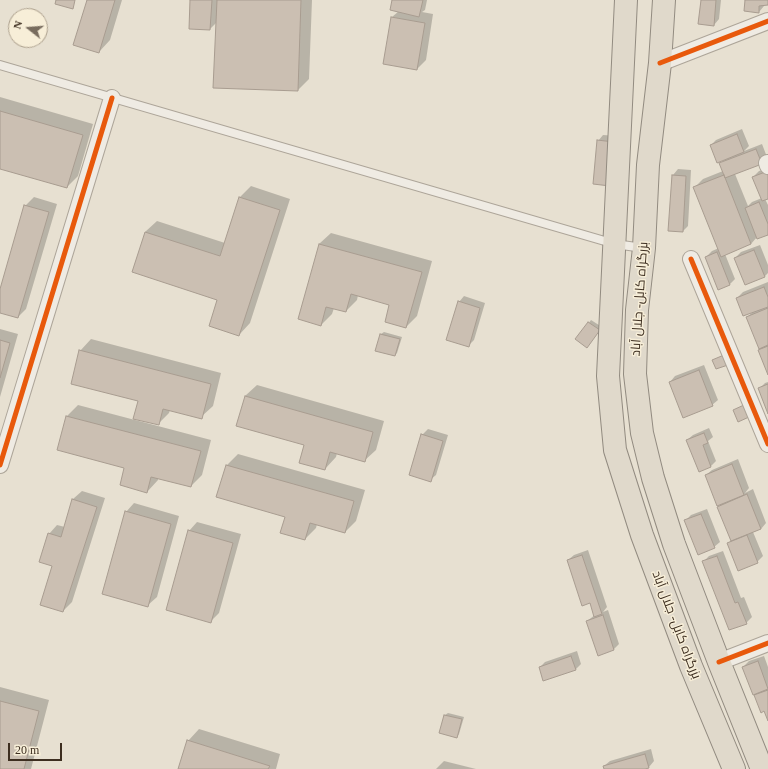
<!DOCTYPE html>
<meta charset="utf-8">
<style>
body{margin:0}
#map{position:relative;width:768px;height:769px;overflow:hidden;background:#e7e0d1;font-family:"Times New Roman",serif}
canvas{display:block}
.north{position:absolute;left:8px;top:8px;width:40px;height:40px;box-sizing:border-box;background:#f7eed8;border:1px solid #ada18e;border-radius:50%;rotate:287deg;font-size:11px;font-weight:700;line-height:16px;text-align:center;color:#3d2e20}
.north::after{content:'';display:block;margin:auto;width:14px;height:18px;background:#786c5e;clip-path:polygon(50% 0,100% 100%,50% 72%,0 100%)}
.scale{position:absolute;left:8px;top:743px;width:54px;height:18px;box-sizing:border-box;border:2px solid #3d2e20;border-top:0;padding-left:5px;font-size:12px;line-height:14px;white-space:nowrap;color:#3d2e20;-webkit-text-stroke:3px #f7eed8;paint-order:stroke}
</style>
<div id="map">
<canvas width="768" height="769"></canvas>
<div class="north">N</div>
<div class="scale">20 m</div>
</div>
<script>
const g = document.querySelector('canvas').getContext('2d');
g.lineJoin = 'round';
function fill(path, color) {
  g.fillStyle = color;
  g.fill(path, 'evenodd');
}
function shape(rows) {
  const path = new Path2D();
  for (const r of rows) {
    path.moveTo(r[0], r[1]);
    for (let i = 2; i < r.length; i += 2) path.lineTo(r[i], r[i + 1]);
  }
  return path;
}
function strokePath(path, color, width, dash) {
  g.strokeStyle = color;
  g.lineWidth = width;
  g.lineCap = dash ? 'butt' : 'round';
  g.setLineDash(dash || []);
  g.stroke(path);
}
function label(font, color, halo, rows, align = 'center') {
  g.font = font + ' "Times New Roman",Cairo,serif';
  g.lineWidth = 3;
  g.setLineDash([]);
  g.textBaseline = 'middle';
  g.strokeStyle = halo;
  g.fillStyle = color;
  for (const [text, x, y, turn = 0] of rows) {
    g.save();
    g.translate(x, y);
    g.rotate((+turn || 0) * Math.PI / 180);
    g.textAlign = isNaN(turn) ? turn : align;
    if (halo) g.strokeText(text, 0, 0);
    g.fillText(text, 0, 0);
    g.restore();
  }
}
const shadow = shape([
 [88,0,122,0,110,40,99,52],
 [191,0,312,0,309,79,298,90,217,22,210,29],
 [393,0,427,0,425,10,422,12,433,14,426,60,417,69,392,17,399,11],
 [702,0,721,0,719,19,714,25],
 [746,0,768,0,768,4,764,4,764,6,759,12],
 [0,97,93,124,78,176,67,187,0,168],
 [742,129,749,146,744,151,762,144,767,157,735,174,748,206,752,202,762,198,753,177,759,171,768,168,768,197,765,199,768,205,768,234,757,237,751,244,725,254,735,279,729,285,706,257,712,251,719,248,695,187,703,179,723,171,721,163,726,158,711,145,716,140],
 [603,135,619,136,616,179,598,141],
 [678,169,691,170,688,226,683,231,673,175],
 [251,186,290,199,250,323,239,335,219,299,133,271,145,232,157,221,225,243,240,197],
 [34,197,57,204,26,309,18,317,0,312,0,293,25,206],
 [331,233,432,261,417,316,406,327,391,304,358,295,357,300,346,311,334,308,332,314,321,325,319,244],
 [760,245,768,265,768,273,765,276,735,258,741,252],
 [768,282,768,372,747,317,753,312,737,298,743,292],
 [464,296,485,303,474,340,468,346,459,302],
 [591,320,602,327,587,346,577,339],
 [0,329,18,334,0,397],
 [384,332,402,337,397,353,395,355,381,334],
 [91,339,221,373,213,406,201,417,170,410,169,413,158,424,139,400,80,351],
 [704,365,718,400,712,405,670,382,675,376],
 [768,382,768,411,759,389,765,383],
 [257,385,384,421,376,450,364,461,337,453,336,457,325,469,305,444,245,396],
 [78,405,211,440,202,475,191,486,158,478,158,480,147,492,126,468,67,416],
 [709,428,713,437,708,441,716,461,711,466,687,440,693,435],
 [428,429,448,435,436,475,430,480,422,435],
 [238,454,365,490,356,521,345,532,317,524,316,528,305,539,286,516,226,466],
 [738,459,749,488,745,493,753,489,766,523,761,529,753,532,763,556,757,562,728,544,731,540,718,507,723,502,706,475,712,470],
 [82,491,105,498,72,602,63,611,53,565,49,534,57,525,65,527,73,499],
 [134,503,179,516,157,597,148,605,126,512],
 [707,509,720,542,714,547,685,521,691,515],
 [197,522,241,534,219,613,210,622,189,531],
 [588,550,607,607,603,612,608,610,619,644,614,649,599,654,587,621,595,615,590,602,568,560,574,555],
 [723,551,741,598,744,597,752,617,746,623,703,562,709,556],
 [577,651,581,664,576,669,544,680,540,667,545,662],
 [764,656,768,667,768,719,765,710,755,696,760,691,743,667,749,661],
 [0,687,49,700,31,769,0,769],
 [448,713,464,717,459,734,457,737,440,732,445,715],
 [199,729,280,754,276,769,179,769,188,741],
 [651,749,654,761,649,767,642,769,605,769,604,766,610,761],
 [444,761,476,769,436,769]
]);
const building = shape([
 [56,0,75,0,73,9,55,4,56,0],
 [87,0,115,0,99,53,73,45,87,0],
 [190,0,212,0,210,30,189,29,190,0],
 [217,0,301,0,298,91,213,88,217,0],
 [392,0,423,0,419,17,390,10,392,0],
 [701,0,716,0,714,26,698,24,701,0],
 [745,0,768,0,768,5,759,6,759,13,744,11,745,0],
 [391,17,425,23,417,70,383,64,391,17],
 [0,111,83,135,67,188,0,169,0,111],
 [737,134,744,152,717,163,710,145,737,134],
 [597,140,614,142,610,186,593,184,597,140],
 [756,149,762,164,725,178,719,163,756,149],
 [768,171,768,199,762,201,752,177,768,171],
 [672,175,686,176,683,232,668,231,672,175],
 [724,175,751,244,721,257,693,187,724,175],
 [239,197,280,210,239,336,209,326,217,300,132,272,145,232,220,256,239,197],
 [759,202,768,224,768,235,757,239,745,208,759,202],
 [24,205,49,212,18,318,0,313,0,289,24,205],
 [319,244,422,272,406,328,385,322,389,305,351,294,346,312,326,307,321,326,298,319,319,244],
 [754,250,765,277,745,285,734,258,754,250],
 [717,252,730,285,718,290,705,257,717,252],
 [764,287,768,297,768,307,743,316,736,298,764,287],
 [458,301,480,308,469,347,446,340,458,301],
 [768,308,768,345,759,349,746,317,768,308],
 [588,322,600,330,587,348,575,339,588,322],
 [380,334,400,339,395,356,375,351,380,334],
 [0,340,10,343,0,378,0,340],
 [768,346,768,375,758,350,768,346],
 [79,350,211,384,202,419,163,409,159,425,133,419,138,401,71,384,79,350],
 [724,355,728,365,716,369,712,360,724,355],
 [699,370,713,406,683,418,669,382,699,370],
 [768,384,768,414,758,388,768,384],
 [245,396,373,432,365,462,330,452,325,470,299,463,304,445,236,426,245,396],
 [744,405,749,417,738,422,733,410,744,405],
 [66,416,201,451,191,487,151,477,147,493,120,485,124,468,57,450,66,416],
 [704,433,708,443,703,445,711,467,699,472,686,440,704,433],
 [421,434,443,441,431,482,409,475,421,434],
 [732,464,744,495,717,506,705,475,732,464],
 [226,465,354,501,345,533,310,523,305,540,280,533,285,517,216,497,226,465],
 [747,494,761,529,731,541,717,507,747,494],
 [72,499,97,507,63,612,40,605,52,566,39,562,48,533,61,537,72,499],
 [125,511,171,524,148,607,102,594,125,511],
 [701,514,715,548,698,555,684,520,701,514],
 [188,530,233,543,211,623,166,610,188,530],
 [747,535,758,563,738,571,727,543,747,535],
 [582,555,602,614,594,617,590,603,582,606,567,560,582,555],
 [717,556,735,603,738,602,747,624,729,630,702,561,717,556],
 [603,615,614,650,598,656,586,621,603,615],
 [571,656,576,670,543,681,539,667,571,656],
 [758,661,768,689,753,695,742,667,758,661],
 [768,690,768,721,764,711,761,713,754,695,768,690],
 [0,701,39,711,24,769,0,769,0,701],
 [444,715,462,719,457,738,439,733,444,715],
 [187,740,270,766,268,769,178,769,187,740],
 [645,754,649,768,645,769,604,769,603,766,645,754]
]);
const service = shape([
 [0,65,615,244,643,248]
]);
const minor = shape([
 [660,63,768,21],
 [767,163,768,166],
 [691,259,768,444],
 [0,465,112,98],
 [719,662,768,643]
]);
const trunk = shape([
 [626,0,608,376,615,450,642,535,691,666,734,769],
 [664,0,660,63,648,165,644,248,637,310,635,374,642,433,653,478,674,544,719,662,762,769]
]);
const cycleway = shape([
 [660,63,768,21],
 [691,259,768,444],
 [0,465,112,98],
 [719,662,768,643]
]);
const streetNames = [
 ["بزرگراه کابل- جلال آباد",640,299,-86],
 ["بزرگراه کابل- جلال آباد",676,625,69]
];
fill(shadow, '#0003');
fill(building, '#cbbfb2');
strokePath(building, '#a89c90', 1);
strokePath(service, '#ada599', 10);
strokePath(minor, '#ada599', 18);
strokePath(trunk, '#928b80', 24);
strokePath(service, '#efebe3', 8);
strokePath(minor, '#efebe3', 16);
strokePath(trunk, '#e0d9cb', 22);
strokePath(cycleway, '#e8590c', 5);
label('13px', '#3d2e20', '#f7eed8', streetNames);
</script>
